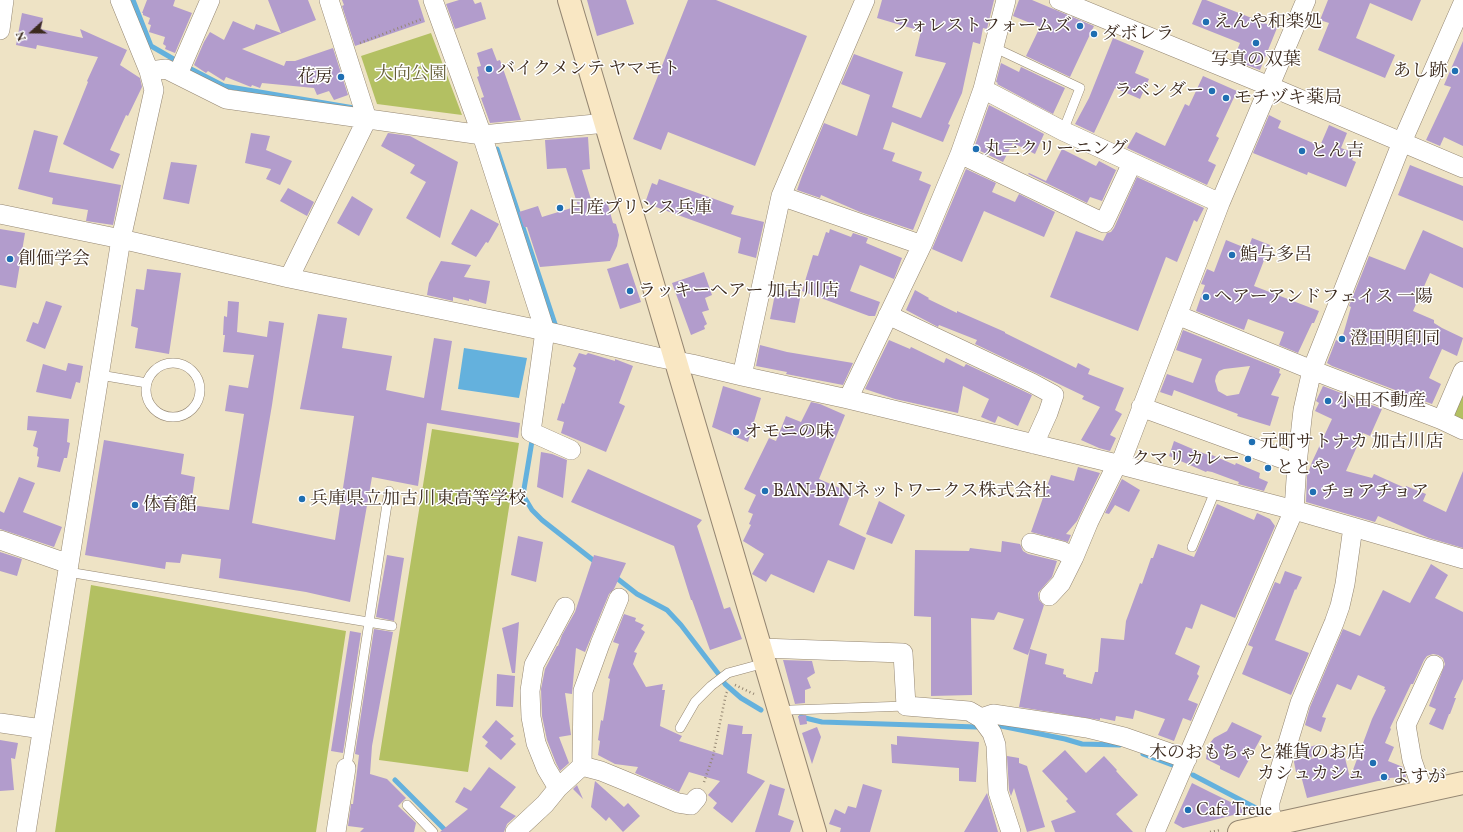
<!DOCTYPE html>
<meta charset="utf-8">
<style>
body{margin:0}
#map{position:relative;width:1463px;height:832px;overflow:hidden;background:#eee3c5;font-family:"EB Garamond",serif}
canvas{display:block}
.north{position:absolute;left:12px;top:12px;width:40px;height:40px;-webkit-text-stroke:3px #fff;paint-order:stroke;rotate:249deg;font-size:11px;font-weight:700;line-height:16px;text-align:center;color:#3b2a1e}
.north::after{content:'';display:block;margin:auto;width:14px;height:18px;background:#3b2a1e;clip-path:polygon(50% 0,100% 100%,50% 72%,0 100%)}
</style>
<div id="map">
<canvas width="1463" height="832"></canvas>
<div class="north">N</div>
</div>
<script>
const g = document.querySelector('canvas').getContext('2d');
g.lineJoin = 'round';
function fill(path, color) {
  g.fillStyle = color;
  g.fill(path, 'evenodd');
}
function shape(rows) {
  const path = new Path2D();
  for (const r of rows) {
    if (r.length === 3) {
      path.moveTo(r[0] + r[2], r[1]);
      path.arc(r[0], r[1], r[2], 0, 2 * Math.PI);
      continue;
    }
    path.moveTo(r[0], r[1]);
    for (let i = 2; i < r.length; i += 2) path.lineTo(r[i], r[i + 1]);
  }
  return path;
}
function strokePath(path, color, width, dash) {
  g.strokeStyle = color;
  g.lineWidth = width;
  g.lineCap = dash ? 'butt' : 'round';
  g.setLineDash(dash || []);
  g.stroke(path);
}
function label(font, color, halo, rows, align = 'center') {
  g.font = font + ' "EB Garamond","Noto Serif JP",serif';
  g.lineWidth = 3;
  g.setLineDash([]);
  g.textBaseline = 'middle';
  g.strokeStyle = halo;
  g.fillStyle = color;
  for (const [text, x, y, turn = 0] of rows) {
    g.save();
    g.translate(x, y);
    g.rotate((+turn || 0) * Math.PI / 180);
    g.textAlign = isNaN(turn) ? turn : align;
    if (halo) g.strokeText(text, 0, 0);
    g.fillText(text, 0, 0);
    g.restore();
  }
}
const green = shape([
 [431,33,462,115,377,104,361,56],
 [1463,383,1463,423,1454,419,1451,410],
 [432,429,519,443,468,772,379,760],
 [91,585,346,631,316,832,55,832]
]);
const water = shape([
 [464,348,527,358,519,398,458,389]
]);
const stream = shape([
 [133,0,151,46,177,61],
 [189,68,224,86,354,108],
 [497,149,555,324],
 [532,441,523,495,532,510,542,520,598,564],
 [614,576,637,594,667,610,681,625,720,676,725,684,741,698,761,710],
 [801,717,822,722,977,727],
 [996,725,1065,739,1082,744,1120,745],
 [1143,754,1175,766],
 [1193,775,1256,808],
 [395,780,447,832]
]);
const building = shape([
 [147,0,175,0,173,6,192,13,175,53,165,49,166,46,163,44,165,37,149,32,151,25,148,24,150,18,143,15,143,13,142,13],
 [268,0,308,0,316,20,242,49,284,66,286,61,295,61,333,48,348,95,334,100,329,91,317,95,314,88,262,83,260,88,252,85,251,87,226,77,224,81,208,71,206,73,194,65,204,42,210,32,224,40,233,21,254,30,256,24,281,33],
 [342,0,418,0,425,22,355,46,342,6,344,5],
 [459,0,473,0,475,4,481,2,486,19,455,29,446,4],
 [587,0,626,0,634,24,597,36],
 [688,0,716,0,807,36,755,166,668,132,661,150,633,139],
 [882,0,994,0,987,29,983,28,980,44,973,42,962,93,948,124,950,125,943,142,892,122,883,149,895,153,892,161,922,172,919,180,931,185,913,230,860,212,821,195,820,198,797,190,802,176,824,123,857,136,870,95,841,84,854,54,903,72,892,107,921,118,946,63,915,56,921,31,877,18],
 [1019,0,1032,0,1094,26,1070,77,1026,56,1040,27,1013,16],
 [1202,0,1206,0,1277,28,1260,70,1233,60,1240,43,1192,24],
 [1328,0,1421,0,1412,21,1370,3,1356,38,1395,55,1385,78,1318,50,1329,23,1320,20],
 [22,13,43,18,41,29,83,38,80,29,127,50,120,65,140,78,142,87,128,116,126,115,110,150,120,154,113,169,63,144,88,82,87,81,98,57,37,45,36,49,16,45],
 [1113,38,1144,51,1135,73,1149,79,1140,99,1115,88,1094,133,1075,124,1089,98],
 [1463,41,1463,146,1444,137,1440,146,1426,140,1451,87,1444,85],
 [492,48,497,61,500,60,521,120,490,123,481,98,484,97,477,77,479,76,477,67,481,66,477,53],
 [1001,63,1019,72,1021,67,1065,88,1053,114,997,84,998,83,996,82],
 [1203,76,1237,91,1216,136,1219,138,1208,161,1216,165,1207,185,1127,148,1136,132,1165,146,1185,104,1189,106],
 [989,105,1044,134,1035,154,1013,143,1003,162,974,148],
 [1269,115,1281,121,1278,128,1320,146,1329,125,1347,133,1341,148,1355,153,1352,160,1356,162,1346,187,1308,172,1307,175,1253,153],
 [34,130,58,136,49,172,121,185,113,225,86,221,88,210,52,204,53,198,18,189],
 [251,133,270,136,266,150,292,161,280,185,266,179,271,169,245,163],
 [388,133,410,136,458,162,440,238,406,218,426,182,410,173,415,165,381,146],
 [588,137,590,169,582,170,593,206,607,201,613,223,616,224,619,235,617,246,610,261,540,267,527,227,524,227,519,212,538,206,542,217,578,206,566,168,547,169,545,140],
 [1062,149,1096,166,1099,161,1116,170,1117,168,1102,201,1090,197,1087,203,1028,174,1029,173,1046,181],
 [171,162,197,165,189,204,163,199],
 [1410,165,1463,186,1463,221,1398,195],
 [966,169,996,183,992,192,1015,202,1019,194,1055,212,1044,237,984,211,962,262,932,249],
 [1137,177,1204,208,1197,222,1194,220,1177,262,1166,257,1138,331,1050,297,1076,231,1103,241,1107,233,1111,232,1114,228],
 [659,179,734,206,731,214,764,222,756,258,738,253,741,238,645,203,652,183,657,185],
 [288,188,314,202,307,216,280,201],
 [352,196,373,209,359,236,337,223],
 [471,209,499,224,488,243,486,242,476,257,451,244],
 [0,229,25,233,16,288,0,285],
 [830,229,851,237,853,233,868,238,866,243,902,258,894,279,860,265,850,291,880,302,875,316,869,316,802,291,813,255,818,256,826,232,829,233],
 [1423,230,1463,248,1463,288,1430,273,1413,311,1434,320,1434,323,1442,328,1463,338,1457,356,1442,349,1429,378,1441,384,1432,404,1332,366,1327,363,1336,340,1341,342,1351,307,1349,306,1369,256,1405,270],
 [1252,238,1270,245,1254,286,1319,311,1314,323,1312,323,1298,353,1279,345,1284,332,1248,319,1244,330,1196,311,1205,285,1201,284,1207,269,1214,272,1226,240,1248,249],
 [441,261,471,265,464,277,490,281,486,304,469,299,469,301,453,297,453,301,427,295,429,283],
 [628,263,641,302,620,309,607,269],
 [147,269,181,273,169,354,135,348,138,328,131,326,136,289,144,290],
 [704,272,712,295,705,298,709,310,702,312,707,324,704,326,705,329,691,335,672,283],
 [776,289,801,294,795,323,770,319],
 [915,290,929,298,928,299,957,313,957,311,1005,332,1005,333,1076,368,1078,363,1090,369,1088,374,1124,388,1115,410,1122,414,1110,435,1116,438,1110,451,1099,448,1081,440,1100,407,1082,399,1084,396,975,344,977,340,939,325,938,327,906,310],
 [46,301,62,306,45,349,26,341,33,322,38,324],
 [228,301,239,302,237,332,267,337,269,321,284,323,272,405,252,523,335,540,354,416,300,409,318,314,347,318,342,348,392,356,386,390,424,398,434,338,452,341,441,410,520,423,518,438,427,423,418,486,372,477,350,602,306,592,219,578,221,559,182,554,180,563,166,562,165,569,85,555,104,440,184,454,181,474,195,477,191,505,229,510,244,414,225,411,229,385,248,388,254,355,223,352,225,335,223,335,224,316,227,317],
 [1183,330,1280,369,1279,373,1281,374,1271,395,1279,397,1270,426,1237,416,1238,414,1174,390,1172,396,1160,392,1167,374,1193,383,1202,359,1176,350],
 [1250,366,1239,394,1227,396,1218,391,1215,381,1216,376,1219,371,1224,369],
 [889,340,910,349,911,347,944,363,946,358,964,367,966,364,1032,395,1018,426,998,416,995,423,981,417,989,399,963,386,958,413,895,399,865,389],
 [760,345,787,352,853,363,843,385,786,374,787,372,756,366],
 [579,353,586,355,588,353,615,361,615,359,633,366,619,403,625,406,606,452,561,433,564,422,557,420,562,403,564,404,576,368,573,366],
 [68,363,83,366,80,383,76,382,71,399,36,392,43,364,66,371],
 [723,386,761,398,748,442,712,427],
 [1323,386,1382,409,1370,436,1363,433,1346,471,1372,478,1374,474,1405,488,1406,486,1426,494,1423,501,1446,512,1463,471,1463,548,1429,538,1378,516,1375,522,1306,502,1307,476,1312,462,1332,419,1315,411,1319,403,1316,401],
 [811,402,820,404,845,415,819,479,851,493,839,525,866,538,854,570,828,560,814,593,771,574,766,582,752,574,764,554,743,541,751,525,749,524,753,514,748,512,756,495,744,489,769,438,776,441,786,416,801,422],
 [28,416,69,419,67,442,70,443,67,458,64,458,60,472,37,467,39,457,37,456,38,448,33,446,37,431,27,430],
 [1174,441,1195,450,1211,456,1212,455,1235,465,1236,463,1260,473,1259,478,1268,482,1264,491,1238,484,1239,482,1212,472,1207,471,1206,472,1169,456],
 [541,452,552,454,567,460,563,498,537,487],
 [1078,467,1100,473,1077,521,1066,534,1071,535,1068,542,1031,532,1051,475,1074,481],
 [588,469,702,520,697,526,724,609,730,607,742,639,710,650,692,600,691,600,674,546,571,502],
 [19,477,35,483,23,512,62,527,54,547,0,529,0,511,4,513],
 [1122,479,1140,490,1129,512,1115,505,1109,514,1105,513],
 [879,501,905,515,892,544,866,534],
 [1217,504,1254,520,1257,513,1270,519,1275,526,1235,618,1201,604,1192,629,1186,627,1175,654,1200,666,1197,674,1199,676,1188,700,1198,704,1191,721,1183,718,1174,741,1158,735,1165,719,1135,710,1133,719,1116,716,1115,721,1100,718,1100,720,1019,707,1030,649,1047,654,1045,664,1064,669,1063,674,1066,675,1066,677,1092,684,1095,672,1098,672,1101,638,1124,640,1126,621,1140,583,1142,584,1151,558,1153,558,1158,544,1194,557],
 [518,536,543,542,536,582,511,575],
 [1002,541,1020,544,1023,551,1028,554,1057,561,1052,577,1038,593,1039,600,1044,605,1028,655,1013,649,1024,619,998,612,994,620,971,618,972,695,931,696,931,617,914,616,915,550,969,551,970,548,1001,552],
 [0,552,22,559,17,576,0,571],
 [387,555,404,558,394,621,376,617],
 [594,555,626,563,614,589,609,594,585,652,576,648,572,694,565,693,571,735,559,737,569,763,560,771,556,763,547,740,542,716,541,689,545,669,557,646,558,646,562,635,575,612],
 [1431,564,1448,575,1435,598,1463,612,1463,679,1454,698,1456,698,1450,714,1449,714,1443,730,1429,724,1436,709,1429,706,1445,664,1443,658,1438,655,1433,654,1427,656,1424,660,1413,684,1411,684,1390,728,1391,729,1385,743,1394,747,1388,761,1403,767,1406,777,1389,778,1390,780,1378,781,1307,798,1300,772,1296,772,1294,762,1297,751,1316,745,1311,759,1343,750,1350,778,1372,719,1386,690,1384,689,1385,687,1358,675,1351,690,1337,684,1322,717,1326,718,1321,732,1305,725,1310,707,1343,629,1360,636,1383,590,1410,603],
 [1285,571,1302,577,1296,590,1295,589,1275,640,1309,653,1291,695,1242,674,1253,647,1248,645,1275,582,1280,584],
 [624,614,636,618,635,621,644,625,641,629,645,632,634,652,637,653,633,664,646,687,663,684,662,690,665,690,660,726,682,736,679,741,723,755,728,724,743,726,742,734,752,734,747,773,765,781,732,823,713,808,717,803,708,795,720,781,689,772,679,792,635,773,638,767,615,764,598,755,600,741,598,740,601,720,603,721,610,679,608,678,619,644,613,642],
 [519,622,515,673,512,673,502,628],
 [374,629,393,632,372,746,370,774,387,779,406,798,398,806,416,823,414,832,360,832,364,828,348,826,351,804,353,804,359,755,355,754],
 [350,631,361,633,343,753,331,751],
 [783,660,812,661,815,673,807,678,811,688,805,690,805,703,795,704],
 [497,674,515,676,513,707,496,706],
 [806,715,807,724,800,725,798,716],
 [496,720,514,736,510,739,516,744,501,760,485,746,488,742,482,737],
 [1232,722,1262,736,1239,778,1220,769,1220,766,1206,759,1207,752,1209,744,1214,738,1227,731],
 [817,727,821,737,812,764,802,733],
 [897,736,979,742,976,782,959,781,959,768,892,763,891,744,897,745],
 [0,740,18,743,15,759,11,758,14,790,0,791],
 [1065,750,1086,773,1104,756,1117,770,1116,771,1138,795,1116,814,1133,832,1055,832,1051,821,1076,812,1066,801,1068,799,1042,771],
 [1007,756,1019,758,1019,763,1027,766,1045,827,1027,832,1014,788,1011,796,1009,790],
 [489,767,516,787,500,807,516,816,507,824,504,832,440,832,468,809,455,802,464,787,471,791],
 [595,781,624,807,628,803,640,816,623,832,609,817,606,821,591,807],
 [1192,783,1210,792,1249,811,1183,828,1174,823],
 [770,784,785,789,778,815,794,821,790,832,755,832],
 [863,784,882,790,870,832,840,832,841,828,829,824,835,809,845,814,848,806,856,808],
 [577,785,583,799,573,789],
 [987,793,998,832,964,832]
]);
const path = shape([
 [360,43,422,19],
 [735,685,754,694],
 [704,782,713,756,726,694,728,690],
 [1210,832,1221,830]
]);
const lane = shape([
 [993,47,1080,88,1063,131],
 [173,390,27],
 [100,375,147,383],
 [1192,547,1216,489],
 [68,572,392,626],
 [791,710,906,706],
 [680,728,695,702,711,686,728,673,765,663],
 [348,760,389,491],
 [407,805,433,832]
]);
const street = shape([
 [433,0,482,135,545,331,531,432,571,450],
 [1059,0,1269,86,1463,168],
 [0,30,4,0],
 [149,71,166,69,226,99,482,135,606,123],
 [178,74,210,0],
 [983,89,1063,131,1220,203],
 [960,154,1104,223,1132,163],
 [781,196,922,245],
 [0,214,121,239,289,278,545,331,661,358,692,364,742,376,848,399,1117,464,1294,510,1463,559],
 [289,278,367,119,329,0],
 [888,315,1032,383,1054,395,1048,413,1034,444],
 [1177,315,1312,370,1442,420,1463,430],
 [742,376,781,196,865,0],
 [848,399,922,245,960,154,983,89,1006,0],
 [1141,407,1297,464],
 [1442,420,1463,371],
 [1120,465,1220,203,1306,0],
 [0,540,69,564],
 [1031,543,1062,551,1074,557],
 [1049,596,1061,583,1074,557,1089,521,1117,464],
 [761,648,903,653,906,706,969,711,981,718,992,733,996,745,998,792,1011,832],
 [981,718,993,714,1087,728,1124,737,1187,759],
 [0,723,42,729],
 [582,766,583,691,600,644,619,598],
 [558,788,546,768,536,743,531,717,530,691,534,665,565,607],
 [1423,792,1412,760,1406,725,1434,665],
 [1274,824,1270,811,1270,802,1300,703,1334,623,1340,606,1345,584,1353,527],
 [26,832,121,239,154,90,149,71,120,0],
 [336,832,346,768],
 [515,832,545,804,558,788,582,766,601,771,623,780,678,803,691,805,697,798],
 [1155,832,1294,510,1297,464,1303,410,1312,370,1402,142,1463,3]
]);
const secondary = shape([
 [569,0,815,832],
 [1239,832,1463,783]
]);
const markers = [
 [1206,22,4,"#1f6fb2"],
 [1080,26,4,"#1f6fb2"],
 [1094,34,4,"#1f6fb2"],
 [1256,43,4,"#1f6fb2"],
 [489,69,4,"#1f6fb2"],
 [1455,71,4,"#1f6fb2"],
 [341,77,4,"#1f6fb2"],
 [1212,91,4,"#1f6fb2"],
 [1226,98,4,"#1f6fb2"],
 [976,149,4,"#1f6fb2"],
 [1302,151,4,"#1f6fb2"],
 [560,208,4,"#1f6fb2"],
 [1232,255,4,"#1f6fb2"],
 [10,259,4,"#1f6fb2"],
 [630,291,4,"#1f6fb2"],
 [1206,297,4,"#1f6fb2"],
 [1342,339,4,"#1f6fb2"],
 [1328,401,4,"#1f6fb2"],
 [736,432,4,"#1f6fb2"],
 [1252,442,4,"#1f6fb2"],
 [1248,459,4,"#1f6fb2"],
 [1268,468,4,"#1f6fb2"],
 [765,491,4,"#1f6fb2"],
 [1313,492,4,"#1f6fb2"],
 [302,499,4,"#1f6fb2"],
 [135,505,4,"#1f6fb2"],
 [1373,763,4,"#1f6fb2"],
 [1384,777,4,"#1f6fb2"],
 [1188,810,4,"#1f6fb2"]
];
const poiNames = [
 ["えんや和楽処",1214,22],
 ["フォレストフォームズ",1072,26,"right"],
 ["ダボレラ",1102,34],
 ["写真の双葉",1256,60,"center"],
 ["バイクメンテ ヤマモト",497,69],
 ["あし跡",1447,71,"right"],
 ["花房",333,77,"right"],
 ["ラベンダー",1204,91,"right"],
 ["モチヅキ薬局",1234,98],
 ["丸三クリーニング",984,149],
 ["とん吉",1310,151],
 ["日産プリンス兵庫",568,208],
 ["鮨与多呂",1240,255],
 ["創価学会",18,259],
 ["ラッキーヘアー 加古川店",638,291],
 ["ヘアーアンドフェイス 一陽",1214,297],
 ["澄田明印同",1350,339],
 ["小田不動産",1336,401],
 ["オモニの味",744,432],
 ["元町サトナカ 加古川店",1260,442],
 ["クマリカレー",1240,459,"right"],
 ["ととや",1276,468],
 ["BAN-BANネットワークス株式会社",773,491],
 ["チョアチョア",1321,492],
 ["兵庫県立加古川東高等学校",310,499],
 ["体育館",143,505],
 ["木のおもちゃと雑貨のお店",1365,753,"right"],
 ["カシュカシュ",1365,774,"right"],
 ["よすが",1392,777],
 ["Cafe Treue",1196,810]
];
const parkNames = [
 ["大向公園",411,74]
];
fill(green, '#b3c062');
fill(water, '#64b1dd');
strokePath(stream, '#64b1dd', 5);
fill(building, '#b29ccc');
strokePath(lane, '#948672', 10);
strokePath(street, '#948672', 20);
strokePath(secondary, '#948672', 24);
strokePath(path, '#948672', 2.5, [1, 3]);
strokePath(lane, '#fff', 9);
strokePath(street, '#fff', 19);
strokePath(secondary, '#f9e7c3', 22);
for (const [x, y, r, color] of markers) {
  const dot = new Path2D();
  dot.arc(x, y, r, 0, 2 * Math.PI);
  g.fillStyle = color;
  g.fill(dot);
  strokePath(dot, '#fff', 1.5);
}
label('18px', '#3b2a1e', '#fff', poiNames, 'left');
label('18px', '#655e36', '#fff', parkNames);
</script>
